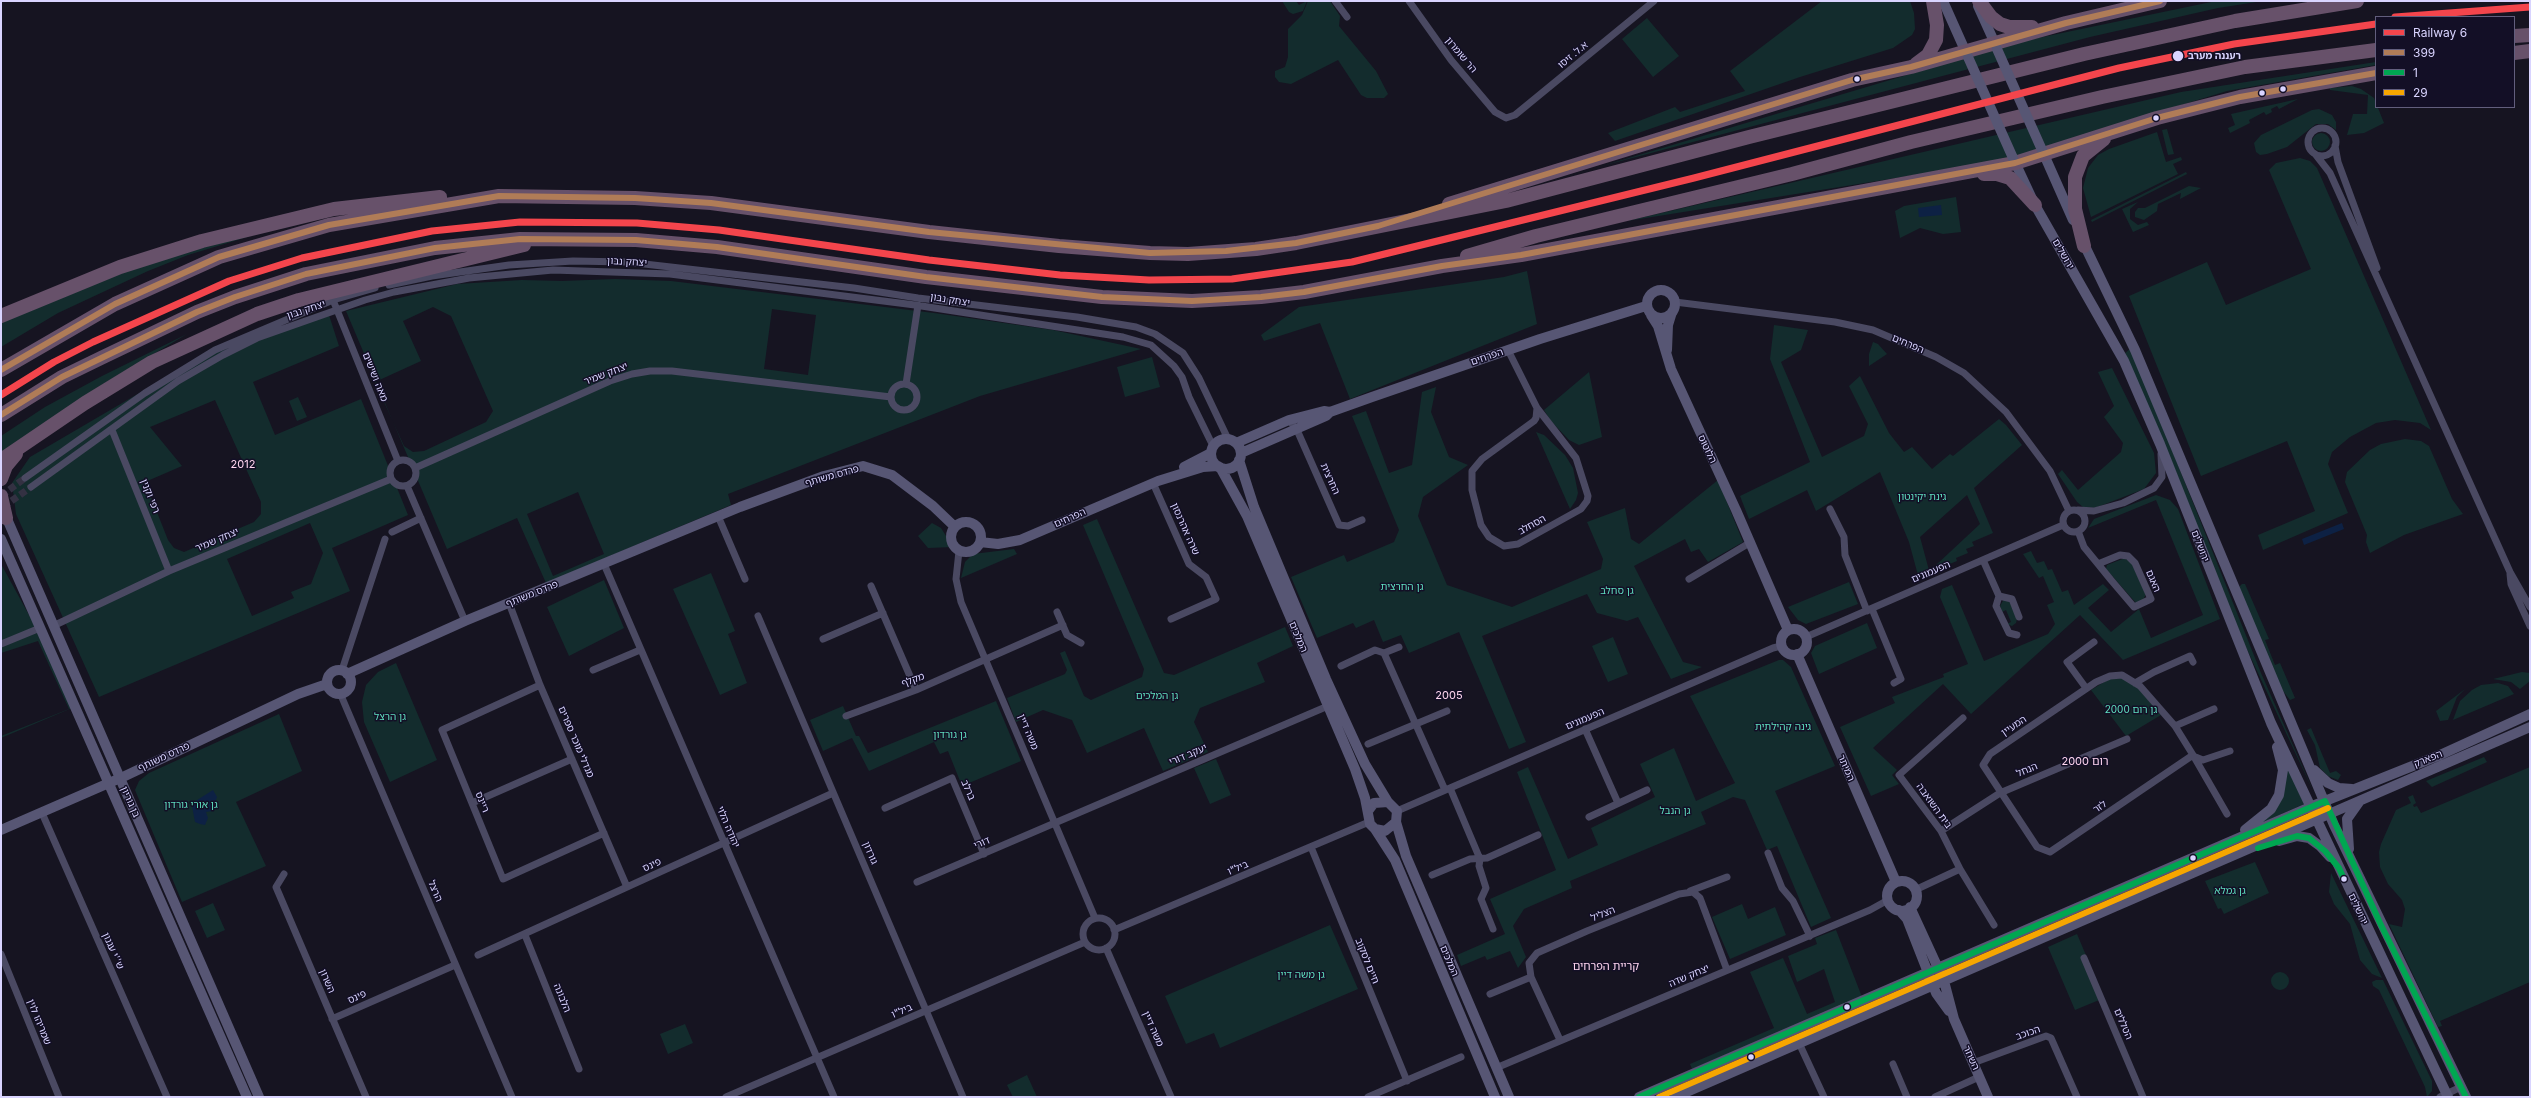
<!DOCTYPE html>
<meta charset="utf-8">
<style>
body{margin:0}
#map{position:relative;width:2531px;height:1098px;overflow:hidden;background:#161421;font-family:Inter,sans-serif}
canvas{display:block}
.frame{position:absolute;inset:0;border:2px solid #d9d4ff;pointer-events:none}
.legend{position:absolute;left:2375px;top:16px;width:140px;height:92px;box-sizing:border-box;background:#130f26;border:1px solid #625e7d;margin:0;padding:5px 7px;list-style:none;font-size:12px;color:#d9d4ff}
.legend li{display:flex;align-items:center;gap:8px;height:20px}
.legend b{width:20px;border:1px solid #625e7d}
</style>
<div id="map">
<canvas width="2531" height="1098"></canvas>
<div class="frame"></div>
<ul class="legend">
<li><b style="height:5px;background:#f4454c"></b>Railway 6</li>
<li><b style="height:5px;background:#b07c57"></b>399</li>
<li><b style="height:5px;background:#00a651"></b>1</li>
<li><b style="height:5px;background:#f7a600"></b>29</li>
</ul>
</div>
<script>
const g = document.querySelector('canvas').getContext('2d');
g.lineJoin = 'round';
function fill(path, color) {
  g.fillStyle = color;
  g.fill(path, 'evenodd');
}
function shape(rows) {
  const path = new Path2D();
  for (const r of rows) {
    if (r.length === 3) {
      path.moveTo(r[0] + r[2], r[1]);
      path.arc(r[0], r[1], r[2], 0, 2 * Math.PI);
      continue;
    }
    path.moveTo(r[0], r[1]);
    for (let i = 2; i < r.length; i += 2) path.lineTo(r[i], r[i + 1]);
  }
  return path;
}
function strokePath(path, color, width, dash) {
  g.strokeStyle = color;
  g.lineWidth = width;
  g.lineCap = dash ? 'butt' : 'round';
  g.setLineDash(dash || []);
  g.stroke(path);
}
function label(font, color, halo, rows, align = 'center') {
  g.font = font + ' Inter,"Noto Sans Hebrew",sans-serif';
  g.lineWidth = 3;
  g.setLineDash([]);
  g.textBaseline = 'middle';
  g.strokeStyle = halo;
  g.fillStyle = color;
  for (const [text, x, y, turn = 0] of rows) {
    g.save();
    g.translate(x, y);
    g.rotate((+turn || 0) * Math.PI / 180);
    g.textAlign = isNaN(turn) ? turn : align;
    if (halo) g.strokeText(text, 0, 0);
    g.fillText(text, 0, 0);
    g.restore();
  }
}
const green = shape([
 [1282,1,1296,1,1299,5,1307,1,1303,11,1293,14,1289,12],
 [1308,1,1330,1,1340,16,1339,26,1376,71,1388,94,1384,98,1367,98,1361,95,1338,60,1291,84,1279,82,1275,77,1275,71,1285,67,1288,57,1288,29,1302,15],
 [1822,1,1910,1,1914,13,1915,29,1912,35,1893,48,1800,77,1615,141,1608,133,1675,107,1680,112,1745,91,1730,71],
 [2216,1,2263,1,2218,8,2090,37,1602,166,2014,43],
 [1647,18,1679,56,1653,77,1622,39],
 [2376,62,2376,65,2227,91,1996,162,1627,221,2181,92],
 [2352,86,2361,89,2374,98,2384,123,2364,133,2347,135,2353,114,2367,114,2368,95,2330,90,2330,88],
 [2298,99,2279,109,2277,106,2271,109,2272,112,2266,115,2264,112,2249,120,2250,123,2230,133,2228,128,2235,125,2231,114],
 [2319,109,2332,115,2336,122,2336,130,2328,124,2316,124,2287,147,2267,154,2260,155,2256,152,2254,143,2261,135,2312,110],
 [2167,129,2174,154,2168,155,2162,130],
 [2157,132,2166,162,2181,157,2182,160,2173,164,2178,174,2091,217,2083,188,2088,168,2098,155,2109,149],
 [2321,142,9],
 [2300,158,2310,161,2317,168,2431,430,2420,423,2395,420,2376,423,2350,437,2332,452,2328,464,2348,513,2263,550,2258,535,2315,511,2287,441,2201,476,2129,296,2207,262,2226,305,2311,269,2269,170,2276,163],
 [2186,172,2187,174,2092,222,2091,220],
 [2189,186,2201,188,2180,199,2181,193,2158,204,2157,211,2144,220,2135,217,2135,212,2138,208,2145,208],
 [1956,197,1961,232,1943,234,1920,228,1900,238,1895,211,1904,206],
 [2138,202,2130,209,2130,219,2138,225,2147,222,2149,225,2133,232,2122,209],
 [277,228,188,255,148,271,58,313,1,347,1,322,154,260],
 [1527,271,1537,324,1350,399,1320,323,1264,341,1261,335,1299,307,1504,277],
 [615,279,671,281,934,313,1053,330,1141,349,980,396,728,494,731,505,546,583,517,518,447,549,346,311,457,284,522,280,562,281],
 [433,307,451,316,493,411,486,422,424,451,413,452,404,446,375,382,421,361,403,321],
 [772,309,816,315,808,375,764,369],
 [578,492,604,554,553,576,527,514],
 [329,315,339,346,253,382,275,435,361,399,408,515,332,548,350,591,99,697,16,514,12,483,30,457,199,358],
 [215,400,261,502,261,514,254,522,184,552,174,548,168,540,145,482,182,466,150,427],
 [310,523,323,553,311,584,291,592,294,598,252,616,227,559],
 [1774,325,1808,330,1801,350,1781,362,1822,457,1864,436,1868,424,1849,386,1860,376,1889,433,1904,452,1912,447,1932,469,1950,454,1953,456,1999,419,2006,425,2022,445,1974,488,1993,533,1972,542,1974,546,1966,549,1968,553,1956,558,1957,561,1937,569,1935,566,1980,524,1967,495,1920,537,1930,574,1919,579,1909,542,1880,472,1816,511,1807,490,1749,519,1740,496,1810,462,1770,359],
 [187,334,100,386,1,453,1,436,45,407,102,376],
 [1873,342,1878,344,1887,354,1869,366,1869,354],
 [2130,349,2166,435,2261,673,2315,795,2243,641,2175,470,2125,353],
 [1152,357,1160,387,1125,397,1117,367],
 [2112,368,2154,453,2156,473,2144,489,2095,508,2083,507,2077,502,2058,474,2062,470,2078,490,2121,452,2123,443,2104,417,2114,406,2098,372],
 [1589,372,1602,437,1579,445,1569,440,1551,421,1544,410],
 [1436,387,1431,412,1449,457,1468,465,1423,497,1418,516,1447,585,1512,607,1601,569,1603,559,1587,522,1625,508,1631,539,1639,544,1718,480,1743,542,1708,562,1699,549,1691,552,1685,539,1634,566,1683,662,1702,667,1671,679,1638,617,1627,621,1597,613,1587,594,1482,636,1526,742,1509,749,1459,632,1409,653,1401,635,1383,642,1374,620,1356,628,1353,623,1317,638,1291,577,1344,555,1347,562,1394,542,1399,530,1352,416,1366,411,1389,473,1412,465,1422,392],
 [298,397,307,417,297,421,289,401],
 [1536,432,1544,435,1565,455,1573,468,1578,493,1576,500,1570,509],
 [2405,439,2421,441,2429,446,2452,499,2463,514,2404,535,2370,553,2366,542,2367,535,2345,482,2347,472,2370,450,2381,444],
 [2156,495,2170,500,2178,509,2220,619,2123,660,2080,615,1971,714,1943,684,1873,748,1897,770,1892,775,1899,784,1871,796,1840,727,1895,703,1892,697,1944,677,1943,674,1968,664,1940,597,1942,589,1952,585,1984,661,2048,634,2055,624,2047,605,2054,602,2043,576,2039,578,2023,554,2031,551,2037,563,2044,561,2048,570,2052,569,2062,592,2068,590,2074,605,2103,584,2109,590,2088,608,2111,632,2139,609,2151,638,2203,615,2156,500,2088,528,2094,519],
 [1097,519,1164,673,1174,675,1285,627,1293,646,1257,663,1265,682,1200,708,1194,722,1208,752,1163,771,1144,728,1087,753,1072,720,1043,710,1016,722,1007,698,1065,674,1067,670,1060,653,1065,651,1084,696,1091,700,1142,677,1144,669,1083,525],
 [932,523,941,528,953,547,928,548,918,536],
 [1014,549,1017,554,961,578,965,562,973,554],
 [2125,558,2131,562,2146,594,2143,600,2136,603,2106,569,2107,565],
 [1,564,40,635,72,708,1,738,1,736,69,709,38,641,1,653],
 [711,573,735,631,728,634,747,683,720,695,673,589],
 [604,580,624,628,569,656,547,607],
 [1849,582,1858,604,1806,624,1798,620,1788,607],
 [2242,584,2245,584,2269,639,2265,640,2275,665,2280,663,2295,698,2290,700,2279,686,2239,587],
 [2004,599,2010,602,2017,619,2016,623,2012,626,2007,624,2011,622,2006,610,2002,612,2000,606],
 [1867,623,1877,648,1819,674,1811,653,1815,646],
 [1613,637,1628,674,1608,682,1592,646],
 [1779,660,1783,660,1791,667,1835,766,1775,791,1831,918,1811,927,1777,846,1767,850,1745,800,1733,797,1701,812,1706,824,1570,881,1572,888,1524,909,1513,926,1526,957,1518,968,1510,951,1487,960,1485,956,1461,966,1457,955,1505,934,1490,899,1556,870,1517,772,1528,767,1568,859,1598,845,1591,828,1655,797,1640,764,1674,748,1696,801,1735,783,1690,696],
 [396,663,437,760,390,782,364,722,362,702,366,685,378,672],
 [2522,672,2530,673,2530,681,2520,689,2511,682,2493,679],
 [2122,678,2138,688,2161,715,2126,736,2091,690,2109,679],
 [2498,683,2508,686,2514,694,2453,720,2460,701,2472,690,2481,685],
 [2465,689,2457,697,2448,720,2440,721,2436,711],
 [996,701,1021,761,962,786,948,751,940,754,934,742,869,771,852,738,823,751,810,720,843,706,856,736,859,736,868,753],
 [279,714,302,771,236,802,266,866,182,902,135,790,139,781,149,773],
 [2311,728,2330,773,2336,771,2341,775,2338,780,2328,776,2320,768,2315,745,2307,730],
 [2484,757,2487,762,2432,787,2426,781],
 [1216,759,1231,795,1210,804,1194,768],
 [2286,762,2304,804,2257,825,2269,815],
 [2530,767,2530,982,2440,1021,2442,1026,2438,1027,2389,924,2402,927,2405,909,2402,900,2388,884,2380,867,2379,852,2381,844,2396,810,2411,803,2408,797,2413,795,2416,803,2413,805,2414,807,2417,806,2421,813],
 [2300,815,2302,819,1949,974,1948,970,2048,928,2072,914],
 [2255,862,2269,893,2224,914,2221,908,2218,909,2205,881],
 [2331,873,2382,978,2372,974,2360,960,2350,924,2334,904,2329,892],
 [213,903,225,930,207,938,195,911],
 [1742,904,1748,919,1775,907,1786,935,1730,959,1712,917],
 [1330,925,1358,989,1220,1048,1214,1033,1186,1044,1165,996],
 [1836,930,1862,997,1692,1069,1690,1064,1774,1028,1750,972,1783,958,1807,1014,1835,1002,1824,969,1797,982,1788,956,1817,944,1815,938],
 [2077,934,2104,998,2075,1010,2048,947],
 [2280,981,9],
 [2376,980,2383,980,2432,1081,2432,1091,2427,1097,2425,1087,2379,990,2373,986,2372,982],
 [685,1024,693,1043,668,1054,660,1034],
 [1027,1075,1037,1097,1013,1097,1007,1085]
]);
const water = shape([
 [1941,205,1942,215,1919,217,1918,208],
 [2342,523,2344,529,2304,545,2302,539],
 [213,790,217,797,212,811,206,812,208,818,205,825,200,824,195,822,192,806,194,802]
]);
const streetTunnel = shape([
 [1,496,25,478],
 [3,507,31,487]
]);
const street = shape([
 [1335,1,1347,17],
 [1409,1,1451,60,1495,112,1506,118,1515,115,1654,1],
 [2322,142,14],
 [2335,146,2338,162,2377,268],
 [2316,155,2330,173,2510,572,2530,607],
 [389,285,432,276,509,265,573,261,627,262,854,288,918,298,1077,317,1136,327,1155,334,1183,353,1199,378,1228,439],
 [333,300,398,461],
 [1675,302,1835,322,1873,330,1936,357,1964,373,2006,412,2050,471,2069,511],
 [1508,350,1537,408,1576,458,1588,496,1587,501,1581,509,1518,544,1504,546,1489,537,1481,525,1472,490,1472,471,1482,459,1534,421,1536,418,1537,408],
 [906,384,918,305],
 [904,397,13],
 [1289,420,1297,430,1339,525,1348,526,1362,520],
 [112,430,169,571],
 [403,473,13],
 [415,468,610,381,632,374,650,371,672,371,891,397],
 [25,478,145,393,215,350,333,300,375,288],
 [1153,483,1189,564,1206,577,1216,599,1171,619],
 [407,486,465,621],
 [31,487,178,381,223,355,257,338,365,300,394,292,469,278,553,270,670,274,915,305,1123,337,1151,345,1174,366,1182,377,1189,397,1213,446],
 [1830,509,1844,537,1845,555,1867,611],
 [2074,521,11],
 [2078,510,2094,511,2123,503,2154,488,2162,477,2161,454],
 [718,516,745,579],
 [2078,531,2084,547,2098,564,2111,580,2134,607,2151,599,2135,563,2128,556,2120,555,2098,564],
 [392,532,421,518],
 [959,551,956,579,961,602,1095,918],
 [1983,560,1999,596,1996,606,2009,633,2017,635],
 [604,564,834,1097],
 [2510,574,2511,584,2530,626],
 [1689,579,1751,542],
 [871,586,916,690],
 [1999,596,2012,599,2019,617],
 [509,603,540,685,627,887],
 [1872,609,1901,679,1894,683],
 [1057,612,1067,635,1081,643],
 [758,616,963,1097],
 [53,626,169,571,391,479],
 [1806,637,2063,525],
 [823,639,883,613],
 [1,644,40,628],
 [1384,653,1445,790],
 [1341,666,1375,650,1384,653,1399,647],
 [342,670,385,539],
 [593,670,640,650],
 [2135,683,2154,672,2190,656,2193,662],
 [540,685,442,730,503,879,604,833],
 [2086,688,2067,662,2094,642],
 [340,693,512,1097],
 [846,716,916,690,1063,625],
 [1963,718,1899,775,1941,831,1960,869,1994,925],
 [2175,726,2214,709],
 [1585,729,1618,803],
 [1368,744,1447,711],
 [2193,755,2050,852,2037,847,1983,765,1990,754,2096,682,2110,676,2122,675,2140,686,2175,726,2193,755,2227,814],
 [2193,756,2203,760,2230,751],
 [1450,788,1480,859,1479,866,1486,888,1481,899,1493,929],
 [472,803,572,759],
 [885,808,952,778,984,854],
 [1397,811,1773,648,1781,646],
 [42,813,167,1097],
 [1589,817,1647,790],
 [1941,831,2000,793,2127,739],
 [1311,847,1407,1081],
 [1768,853,1782,888,1793,901,1810,936],
 [284,874,276,887,366,1097],
 [1432,875,1470,859,1487,858,1538,835],
 [917,882,1328,706],
 [1915,890,1960,869],
 [1690,891,1727,877],
 [1099,934,16],
 [1114,930,1369,822],
 [525,935,579,1069],
 [1106,948,1171,1097],
 [1,954,59,1097],
 [478,955,833,793],
 [2084,958,2143,1097],
 [1490,994,1531,977],
 [332,1019,455,965],
 [1560,1040,1531,977,1529,963,1537,953,1587,931,1679,894,1693,892,1700,898,1727,970],
 [1799,1043,1824,1097],
 [1973,1063,2046,1036,2051,1038,2077,1097],
 [1893,1064,1907,1097],
 [1496,1068,1870,910,1888,900],
 [726,1097,1085,942],
 [1368,1097,1461,1057],
 [1935,1097,1979,1077],
 [2440,1097,2461,1087]
]);
const secondary = shape([
 [1943,1,1968,57],
 [1978,6,1997,48],
 [2042,150,2073,220],
 [2013,158,2035,205,2124,361,2160,444,2271,723,2448,1097],
 [2082,240,2135,350,2334,825,2466,1097],
 [1661,304,14],
 [1651,315,1658,326,1671,369,1736,510,1788,630],
 [1667,350,1668,325,1672,312],
 [1226,454,15],
 [1236,443,1289,420,1324,411,1330,412],
 [1241,453,1326,416,1330,412,1372,397,1540,339,1646,306],
 [1239,460,1254,507,1326,679,1365,764,1388,802],
 [1184,467,1211,453],
 [1220,467,1247,516,1355,769,1365,798,1370,824,1375,829,1385,831,1396,822,1397,811,1388,802,1374,803,1368,811],
 [4,512,259,1097],
 [966,537,15],
 [1,539,247,1097],
 [980,542,998,544,1020,540,1158,481,1203,467,1218,466],
 [1794,642,13],
 [1797,654,1896,882],
 [339,682,12],
 [347,674,465,621,740,507,824,476,863,466,892,475,933,506,955,527],
 [2314,770,2328,783,2339,788,2352,789],
 [1396,822,1406,856,1509,1097],
 [1375,829,1395,860,1495,1097],
 [1,830,125,776,298,694,327,684],
 [2245,830,2271,809,2279,795,2283,770,2277,747],
 [2279,841,2297,836,2309,838,2320,846,2330,857],
 [2349,849,2347,819,2359,802],
 [1902,896,15],
 [1910,907,1944,981,1954,1019,1988,1097],
 [1899,910,1907,919,1936,993,1949,1011],
 [1639,1097,2310,807,2440,755,2530,714],
 [1675,1097,2530,727]
]);
const highway = shape([
 [1979,1,1991,17,2000,24,2009,27,2032,27],
 [2514,36,2530,35],
 [2514,53,2530,51],
 [1916,64,1928,55,1936,40,1937,25,1933,1],
 [1984,174,1997,174,2010,178,2035,205],
 [1449,204,1852,80,1911,67,2066,23,2160,1],
 [2084,246,2075,209,2075,177,2083,156,2104,139],
 [1467,256,1536,236,1792,174,1911,142,2102,97,2245,67,2376,50],
 [1,316,120,267,202,241,334,209,440,197],
 [1,370,115,304,219,257,329,225,499,196,635,198,711,203,929,232,1059,246,1150,253,1188,254,1256,249,1296,243,1506,201,1749,137,2084,54,2235,21,2357,1],
 [1,415,62,377,101,358,197,312,235,297,306,274,435,248,520,239,636,240,717,247,926,277,1102,297,1192,301,1261,297,1304,292,1442,266,1521,255,2015,163,2157,118,2240,97,2376,73],
 [1,460,85,403,152,362,257,314,299,300,524,245],
 [1,479,6,466,16,454],
 [1,496,6,518]
]);
const secondaryBridge = shape([
 [1997,49,2042,150],
 [1968,57,2013,158]
]);
const bus1 = shape([
 [1,370,115,304,219,257,329,225,499,196,635,198,711,203,929,232,1150,253,1226,251,1296,243,1378,226,1852,80,1911,67,2066,23,2160,1],
 [1,415,62,377,197,312,235,297,306,274,435,248,520,239,636,240,717,247,926,277,1102,297,1192,301,1261,297,1304,292,1442,266,1521,255,2015,163,2157,118,2240,97,2376,73]
]);
const bus2 = shape([
 [2258,848,2297,836,2309,838,2325,851,2339,868,2344,879],
 [1639,1097,2325,801,2380,923,2466,1097]
]);
const bus3 = shape([
 [1659,1097,2328,808]
]);
const rail1 = shape([
 [2395,17,2530,7],
 [1,395,54,362,93,342,229,281,302,258,432,231,520,222,637,223,719,230,929,260,1060,275,1149,280,1232,279,1352,262,1694,178,2119,68,2234,44,2376,24]
]);
const markers = [
 [2178,56,6,"#d9d4ff"],
 [1857,79,3.5,"#d9d4ff"],
 [2283,89,3.5,"#d9d4ff"],
 [2262,93,3.5,"#d9d4ff"],
 [2156,118,3.5,"#d9d4ff"],
 [2193,858,3.5,"#d9d4ff"],
 [2344,879,3.5,"#d9d4ff"],
 [1847,1007,3.5,"#d9d4ff"],
 [1751,1057,3.5,"#d9d4ff"]
];
const streetNames = [
 ["הר שומרון",1461,55,50],
 ["א.ל. זיסו",1573,55,-40],
 ["ירושלים",2063,254,60],
 ["יצחק נבון",627,262,3],
 ["יצחק נבון",950,300,9],
 ["יצחק נבון",306,310,-18],
 ["הפרחים",1908,344,23],
 ["הפרחים",1487,357,-19],
 ["יצחק שמיר",606,374,-21],
 ["מאה ושישים",375,377,68],
 ["הלוטוס",1707,449,64],
 ["פרדס משותף",832,476,-16],
 ["החרצית",1330,479,66],
 ["רפי וקנין",150,496,68],
 ["הפרחים",1070,518,-24],
 ["הסחלב",1532,525,-29],
 ["שרה אהרנסון",1185,529,66],
 ["יצחק שמיר",217,540,-23],
 ["ירושלים",2200,546,69],
 ["הפעמונים",1931,572,-23],
 ["האגם",2153,581,67],
 ["פרדס משותף",532,594,-22],
 ["המלכים",1298,637,67],
 ["מקלף",913,680,-21],
 ["הפעמונים",1585,719,-23],
 ["המעיין",2014,726,-34],
 ["משה דיין",1028,732,67],
 ["מנדלי מוכר ספרים",576,742,67],
 ["יעקב דורי",1188,755,-23],
 ["פרדס משותף",164,757,-25],
 ["הפארק",2428,759,-22],
 ["המיתר",1846,768,66],
 ["הנחל",2027,770,-23],
 ["ברלב",968,790,67],
 ["בן גוריון",130,802,66],
 ["ריינס",482,802,68],
 ["בית השואבה",1934,806,54],
 ["לזר",2100,807,-34],
 ["יהודה הלוי",728,827,67],
 ["דורי",982,843,-23],
 ["גורדון",870,853,67],
 ["פינס",652,865,-25],
 ["ביל\"ו",1238,868,-23],
 ["הרצל",435,891,67],
 ["ירושלים",2358,909,65],
 ["הצליל",1603,914,-22],
 ["ש''י עגנון",113,951,66],
 ["חיים לסקוב",1367,961,68],
 ["המלכים",1449,961,67],
 ["יצחק שדה",1689,976,-23],
 ["השרון",327,981,67],
 ["פינס",357,997,-24],
 ["הלבונה",562,998,68],
 ["ביל\"ו",902,1011,-23],
 ["שמריהו לוין",39,1022,68],
 ["הטללים",2123,1024,67],
 ["משה דיין",1153,1029,66],
 ["הכוכב",2028,1033,-19],
 ["השחר",1971,1058,66]
];
const stopNames = [
 ["רעננה מערב",2188,56]
];
const parkNames = [
 ["גינת יקינטון",1922,497],
 ["גן החרצית",1402,587],
 ["גן סחלב",1617,591],
 ["גן המלכים",1157,696],
 ["גן רום 2000",2131,710],
 ["גן הרצל",390,717],
 ["גינה קהילתית",1783,727],
 ["גן גורדון",950,735],
 ["גן אורי גורדון",191,805],
 ["גן הנבל",1675,811],
 ["גן גמלא",2230,891],
 ["גן משה דיין",1301,975]
];
const neighbourhoodNames = [
 ["2012",243,465],
 ["2005",1449,696],
 ["רום 2000",2085,762],
 ["קריית הפרחים",1606,967]
];
fill(green, '#132c2d');
fill(water, '#0d2144');
strokePath(streetTunnel, '#333142', 7, [7, 3.5]);
strokePath(street, '#4a4962', 7);
strokePath(secondary, '#575674', 10);
strokePath(highway, '#67516a', 14);
strokePath(secondaryBridge, '#575674', 10);
strokePath(bus1, '#b07c57', 6);
strokePath(bus2, '#00a651', 6);
strokePath(bus3, '#f7a600', 6);
strokePath(rail1, '#f4454c', 7);
for (const [x, y, r, color] of markers) {
  const dot = new Path2D();
  dot.arc(x, y, r, 0, 2 * Math.PI);
  g.fillStyle = color;
  g.fill(dot);
  strokePath(dot, '#130f26', 1.5);
}
label('10px', '#d9d4ff', '#130f26', streetNames);
label('bold 10px', '#d9d4ff', '#130f26', stopNames, 'left');
label('10px', '#5fe0c0', '#130f26', parkNames);
label('11px', '#ffd6f0', '#130f26', neighbourhoodNames);
</script>
